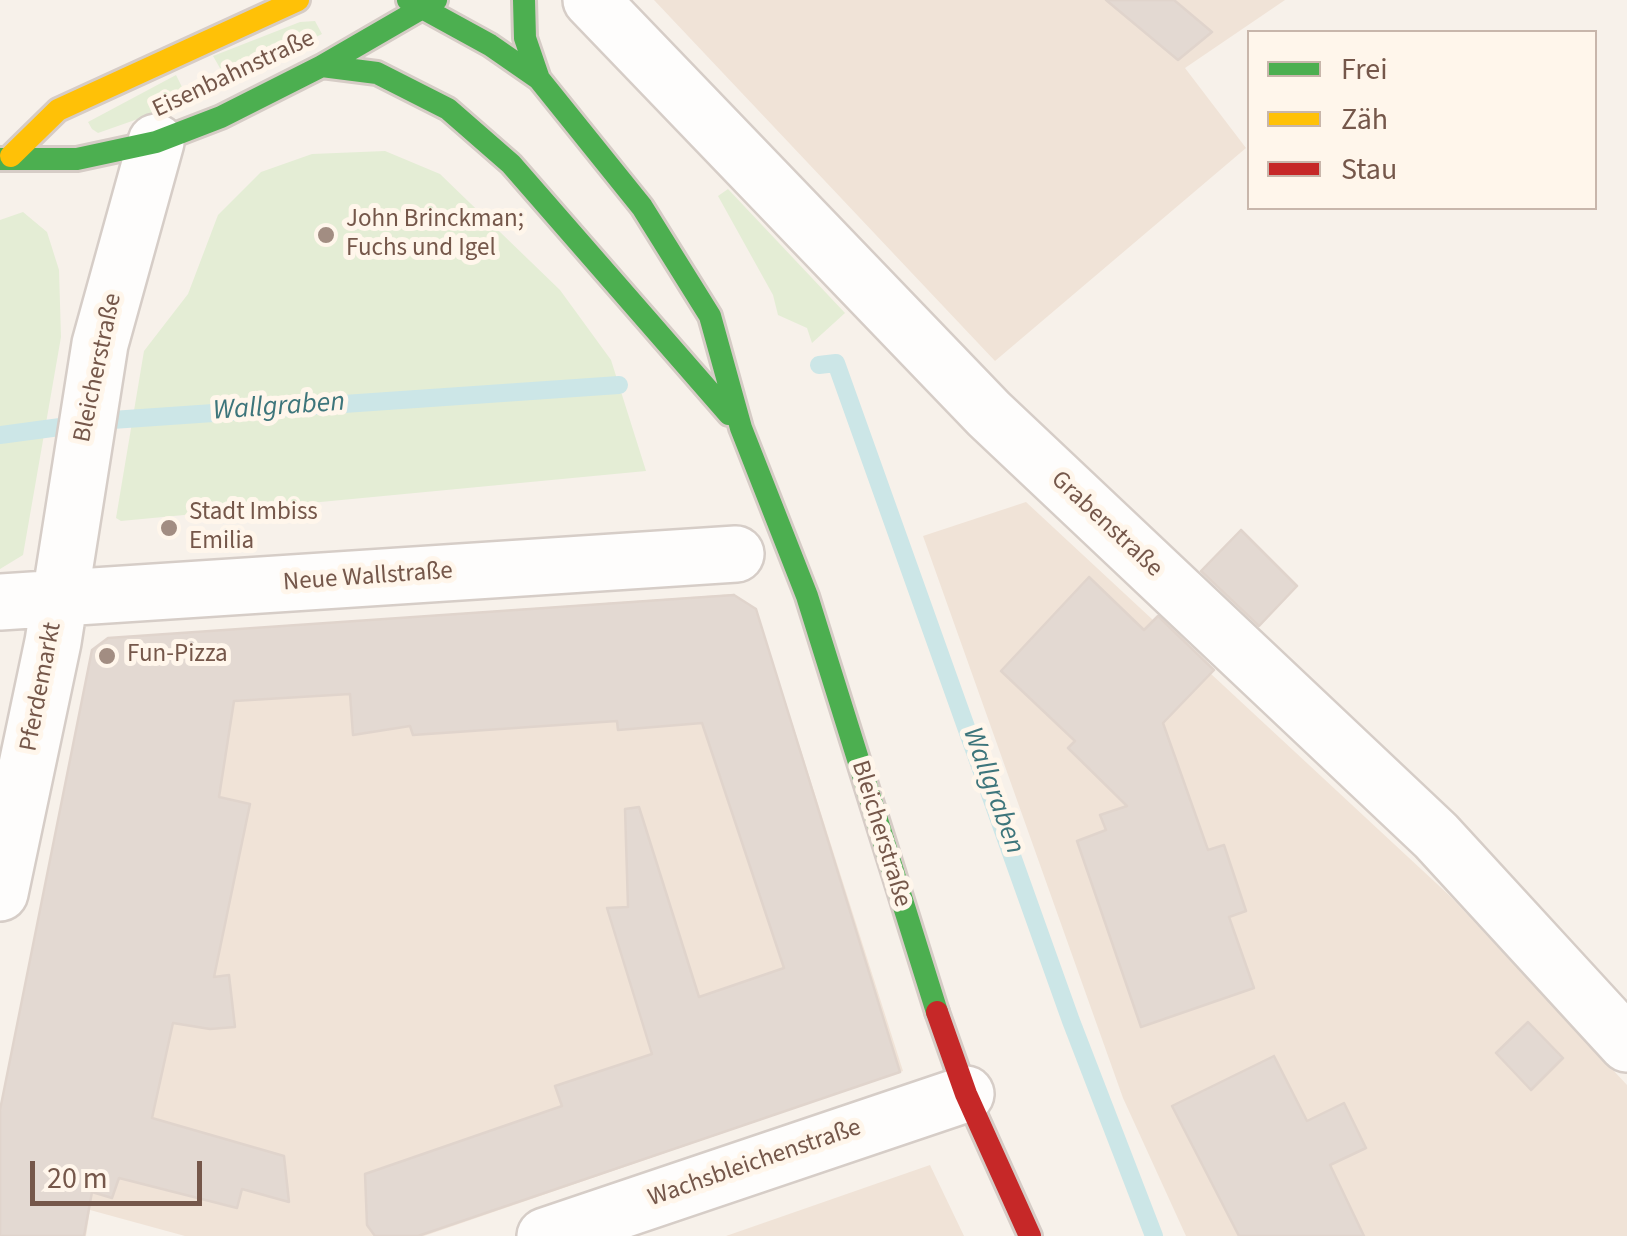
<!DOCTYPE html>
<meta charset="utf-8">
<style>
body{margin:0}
#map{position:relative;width:1627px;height:1236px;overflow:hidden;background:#f7f1ea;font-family:"Source Sans 3",sans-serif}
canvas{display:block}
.legend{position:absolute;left:1247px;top:30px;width:350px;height:180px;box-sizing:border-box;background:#fff6eb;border:2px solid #c8b6ab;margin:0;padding:12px 18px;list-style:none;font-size:30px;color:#75574a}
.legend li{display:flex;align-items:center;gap:20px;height:50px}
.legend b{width:50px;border:2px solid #c8b6ab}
.scale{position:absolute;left:30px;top:1161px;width:172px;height:45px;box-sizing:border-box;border:5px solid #75574a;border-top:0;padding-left:12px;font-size:30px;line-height:35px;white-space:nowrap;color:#75574a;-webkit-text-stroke:8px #fff6eb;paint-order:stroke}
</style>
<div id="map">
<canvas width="1627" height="1236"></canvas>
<ul class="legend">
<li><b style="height:12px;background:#4caf50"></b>Frei</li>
<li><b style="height:12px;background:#ffc107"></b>Zäh</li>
<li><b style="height:12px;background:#c62828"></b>Stau</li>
</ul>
<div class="scale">20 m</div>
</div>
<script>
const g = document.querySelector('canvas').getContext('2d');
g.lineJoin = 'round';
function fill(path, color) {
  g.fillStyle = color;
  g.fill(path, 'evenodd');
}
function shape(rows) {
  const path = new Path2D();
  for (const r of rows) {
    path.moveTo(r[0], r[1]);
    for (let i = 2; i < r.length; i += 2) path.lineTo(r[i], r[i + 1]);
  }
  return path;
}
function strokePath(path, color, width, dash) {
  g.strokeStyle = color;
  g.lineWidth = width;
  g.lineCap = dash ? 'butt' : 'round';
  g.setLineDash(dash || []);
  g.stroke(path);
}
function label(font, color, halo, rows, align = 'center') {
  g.font = font + ' "Source Sans 3",sans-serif';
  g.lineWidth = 10;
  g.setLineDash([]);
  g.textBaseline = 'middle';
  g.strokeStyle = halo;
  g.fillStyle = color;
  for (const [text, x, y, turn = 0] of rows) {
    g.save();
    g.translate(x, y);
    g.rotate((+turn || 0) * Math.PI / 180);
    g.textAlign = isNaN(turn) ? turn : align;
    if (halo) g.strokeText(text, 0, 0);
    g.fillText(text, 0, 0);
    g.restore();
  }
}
const residential = shape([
 [654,0,1285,0,1185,68,1246,148,995,361],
 [1026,502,1450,896,1627,1085,1627,1236,1186,1236,1123,1098,923,536],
 [733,594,756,609,903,1071,424,1236,185,1236,90,1210,86,1236,0,1236,0,1110,92,650,108,638],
 [930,1165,964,1236,726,1236]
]);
const green = shape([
 [315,21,322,34,228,82,213,56,300,22],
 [176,75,189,101,98,133,92,129,88,122],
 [385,151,440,174,560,290,611,360,646,471,121,521,116,518,144,351,188,294,218,215,261,172,312,154],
 [728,189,845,313,812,343,807,328,778,315,773,295,718,196],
 [23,212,47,232,59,270,61,337,23,555,0,569,0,220]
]);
const stream = shape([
 [819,365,836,363,1071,1021,1154,1236],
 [0,435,112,420,619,385]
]);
const building = shape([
 [1106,0,1174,0,1212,32,1178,60,1106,0],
 [1241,530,1297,586,1259,626,1201,571,1241,530],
 [1089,577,1144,630,1158,616,1214,670,1163,723,1208,850,1224,845,1246,911,1229,917,1254,988,1141,1027,1077,841,1106,830,1100,815,1127,806,1068,748,1075,741,1001,671,1089,577],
 [734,595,756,609,900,1072,418,1236,375,1236,367,1225,365,1174,562,1106,555,1086,652,1054,607,908,628,907,625,809,639,807,699,997,784,968,702,723,618,730,617,721,413,735,410,726,353,735,350,694,234,701,219,797,250,804,214,977,229,975,235,1027,210,1029,173,1023,152,1118,284,1156,289,1202,242,1189,237,1208,119,1178,112,1198,92,1192,84,1236,0,1236,0,1110,92,650,108,638,734,595],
 [1528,1022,1563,1058,1531,1090,1496,1053,1528,1022],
 [1274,1056,1307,1121,1344,1103,1366,1148,1330,1165,1364,1236,1239,1236,1172,1106,1274,1056]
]);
const street = shape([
 [591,0,989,414,1436,836,1627,1044],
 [0,602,736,554],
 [0,893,53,642,100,344,156,142],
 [545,1236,966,1094]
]);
const fast = shape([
 [408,0,490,45,539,79,642,207,710,316,741,428,807,596,937,1012],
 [524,0,525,38,539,79],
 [322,66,436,0],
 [0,159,77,159,156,142,221,117,322,66,377,73,448,109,511,164,729,414]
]);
const slow = shape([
 [11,156,58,110,298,0]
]);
const jam = shape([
 [937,1012,966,1094,1030,1236]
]);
const markers = [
 [326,235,10,"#a28d82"],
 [169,528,10,"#a28d82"],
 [107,656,10,"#a28d82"]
];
const streetNames = [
 ["Eisenbahnstraße",234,75,-25],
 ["Bleicherstraße",99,368,-78],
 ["Grabenstraße",1106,525,43],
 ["Neue Wallstraße",368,578,-4],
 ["Pferdemarkt",42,687,-79],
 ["Bleicherstraße",880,834,73],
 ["Wachsbleichenstraße",755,1164,-19]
];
const poiNames = [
 ["John Brinckman;",346,221],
 ["Fuchs und Igel",346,250],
 ["Stadt Imbiss",189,514],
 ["Emilia",189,543],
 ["Fun-Pizza",127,656]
];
const waterNames = [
 ["Wallgraben",279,408,-4],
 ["Wallgraben",992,791,70]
];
fill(residential, '#f0e3d7');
fill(green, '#e4edd5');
strokePath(stream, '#cce6e7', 18);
fill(building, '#e3d9d2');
strokePath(building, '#e0d4cc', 2.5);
strokePath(street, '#d6cdc7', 60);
strokePath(fast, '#d6ccc6', 28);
strokePath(slow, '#d6ccc6', 28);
strokePath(jam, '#d6ccc6', 28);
strokePath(street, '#fefdfc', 55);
strokePath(fast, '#4caf50', 22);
strokePath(slow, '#ffc107', 22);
strokePath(jam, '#c62828', 22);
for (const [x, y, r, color] of markers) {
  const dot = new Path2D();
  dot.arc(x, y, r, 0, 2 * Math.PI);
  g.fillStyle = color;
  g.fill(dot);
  strokePath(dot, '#fff6eb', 4);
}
label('25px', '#75574a', '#fff6eb', streetNames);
label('25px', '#75574a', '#fff6eb', poiNames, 'left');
label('italic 28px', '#3d757b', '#fff6eb', waterNames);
</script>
